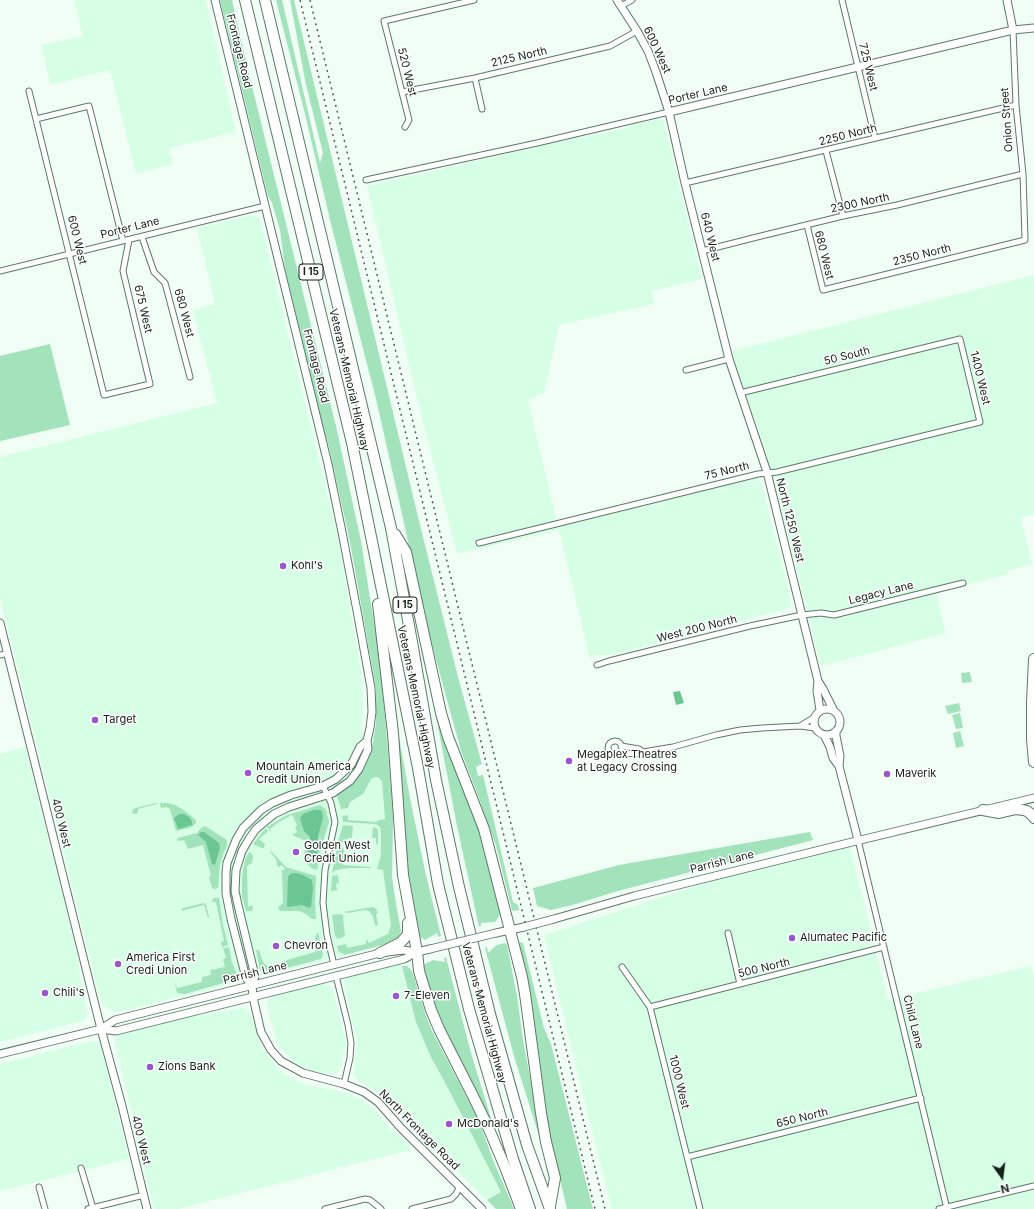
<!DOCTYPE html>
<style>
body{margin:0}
#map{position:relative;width:1034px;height:1209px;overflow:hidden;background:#f1fef6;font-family:Inter,sans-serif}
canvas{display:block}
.north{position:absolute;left:982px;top:1157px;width:40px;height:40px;-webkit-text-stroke:3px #fff;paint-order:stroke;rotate:166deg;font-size:11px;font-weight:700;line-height:16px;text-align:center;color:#142018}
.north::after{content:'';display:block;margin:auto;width:14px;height:18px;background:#142018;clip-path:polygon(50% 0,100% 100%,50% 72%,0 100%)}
</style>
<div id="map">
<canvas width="1034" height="1209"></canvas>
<div class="north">N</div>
</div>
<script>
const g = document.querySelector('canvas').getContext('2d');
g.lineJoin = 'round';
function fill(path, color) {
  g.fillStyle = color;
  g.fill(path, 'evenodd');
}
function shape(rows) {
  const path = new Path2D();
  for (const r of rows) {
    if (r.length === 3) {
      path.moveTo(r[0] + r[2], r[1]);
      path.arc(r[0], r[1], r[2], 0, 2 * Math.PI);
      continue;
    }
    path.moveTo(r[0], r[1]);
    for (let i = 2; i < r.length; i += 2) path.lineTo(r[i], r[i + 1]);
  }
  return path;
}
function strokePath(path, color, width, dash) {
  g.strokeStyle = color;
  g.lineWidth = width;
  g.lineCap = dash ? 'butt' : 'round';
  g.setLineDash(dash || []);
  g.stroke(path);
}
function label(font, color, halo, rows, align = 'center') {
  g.font = font + ' Inter,sans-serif';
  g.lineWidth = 3;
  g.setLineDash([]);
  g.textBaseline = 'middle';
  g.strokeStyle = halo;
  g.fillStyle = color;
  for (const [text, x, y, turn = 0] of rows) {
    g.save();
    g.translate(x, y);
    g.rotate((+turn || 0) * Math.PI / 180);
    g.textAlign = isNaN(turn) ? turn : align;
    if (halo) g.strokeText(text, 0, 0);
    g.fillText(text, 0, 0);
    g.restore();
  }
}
const built = shape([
 [74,0,206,0,236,132,169,148,173,164,136,174,111,74,105,71,51,85,41,45,83,36],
 [659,119,662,119,664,122,702,279,652,291,654,304,559,325,544,393,528,400,558,526,752,477,758,477,762,485,791,599,791,604,789,608,783,610,612,655,595,655,590,659,559,530,457,554,414,386,367,186,536,147,541,144,561,139,578,138,624,129,628,126],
 [253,215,260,219,337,533,361,671,363,703,361,731,387,740,393,819,392,877,396,904,401,931,399,937,390,943,362,951,119,1012,113,1012,105,1007,100,998,0,597,0,457,217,403,193,310,215,304,197,228],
 [1034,275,1034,514,1021,518,1032,564,1007,571,1008,574,936,593,946,633,821,666,776,487,768,458,740,378,732,351],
 [25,747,77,954,83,992,88,1015,86,1019,83,1021,0,1042,0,754],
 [850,846,888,1000,1031,966,1034,977,1034,1209,612,1209,589,1119,544,935,724,877],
 [401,964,416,1019,445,1081,501,1192,487,1200,413,1128,381,1095,370,1087,358,1081,353,1074,357,1041,344,985,344,980,346,978,373,970],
 [324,983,329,984,333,990,346,1041,345,1051,341,1068,337,1073,331,1074,313,1071,305,1068,295,1062,286,1054,279,1046,276,1039,267,1007,268,1000,274,995],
 [239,1008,244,1008,250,1013,263,1049,277,1067,286,1075,296,1080,307,1085,344,1092,361,1099,374,1109,388,1126,411,1148,410,1150,178,1209,154,1209,132,1121,130,1104,115,1043,115,1039,117,1035,121,1034,187,1017,220,1012],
 [92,1041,97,1041,101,1046,129,1159,0,1191,0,1064]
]);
const green = shape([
 [220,0,232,0,237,22,250,78,336,426,361,541,377,642,385,717,391,789,393,819,392,877,396,904,401,931,397,939,390,943,344,955,344,954,339,952,337,946,346,944,347,948,366,944,366,939,369,943,388,934,391,925,383,870,377,869,381,855,381,832,380,827,378,825,374,824,343,822,342,816,348,815,348,820,377,822,377,821,385,819,382,781,378,777,375,777,371,779,363,794,350,802,348,808,341,809,337,796,355,779,368,758,373,743,376,723,376,689,350,542,329,447,322,423,285,269,280,230,272,203,268,196],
 [276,0,282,0,320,163,323,153,306,85,290,0,294,0,419,521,458,677,482,764,476,767,478,776,483,775,513,902,518,905,519,910,513,911,512,910,496,846,479,798,461,751,441,678,422,606,404,523,376,399,332,228,304,110],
 [50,344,70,425,0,441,0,356],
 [970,672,972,682,962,683,961,673],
 [429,680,445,743,479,828,501,913,495,922,481,923,481,926,479,927,457,826],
 [959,703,961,711,948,714,945,706],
 [394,709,410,798,425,871,441,936,438,937,437,933,425,940,420,937,418,935,409,897],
 [960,713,963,728,956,729,952,715],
 [960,731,964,746,956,748,953,733],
 [160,803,138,809,138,812,136,814,132,813,133,809,136,808,156,803,167,803,175,805,185,811,196,820,196,823,192,827,176,831,170,809,166,807,161,808],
 [320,805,324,808,326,810,329,822,321,849,317,870,311,868,304,859,306,854,304,853,308,844,306,843,306,841,292,835,297,832,295,828,297,825,292,815,279,822,270,829,272,833,267,827,285,816],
 [343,825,353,826,352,838,348,838,345,842,338,842],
 [205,826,227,840,227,846,223,854,220,865,218,888,215,889,212,888,209,877,211,876,203,845,188,849,184,840,178,841,177,840,178,838,181,837,197,833,201,828],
 [373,827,376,828,378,830,378,843,376,845,376,838,372,838],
 [266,828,268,831,259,839,265,844,264,848,262,848,253,844],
 [810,832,813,840,618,891,576,904,551,910,537,906,533,888,541,886,619,865],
 [337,848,343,848,344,850,343,865,371,867,371,868,349,868,336,870,332,873],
 [271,851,286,867,316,876,315,903,316,919,312,919,306,914,299,911,281,911,279,910,278,907,283,903,282,873,281,871,285,869,282,865,279,867,277,866,276,859,270,852],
 [249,852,252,854,253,856,252,863,247,866,248,907,252,905,253,907,252,911,246,911,242,896,242,876,245,860],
 [338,875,339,883,336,884,337,890,331,891,332,876],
 [214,898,219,898,223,925,228,945,222,947,221,942,224,941,216,902,212,902,212,900],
 [204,903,206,905,209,916,208,918,204,905,181,911,183,908],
 [373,907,376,909,378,913,376,914,378,925,376,926,375,925,373,916,369,911,364,910,349,913,343,912],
 [340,914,344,916,343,917,345,936,338,939,335,936,332,915],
 [318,932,323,955,321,959,267,973,260,970,256,950,259,950,263,962,267,966,270,966,283,963,287,960,315,952,317,949,315,937],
 [519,942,523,943,544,1028,551,1044,593,1209,567,1209,548,1129,540,1084,530,994,527,975],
 [505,943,507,945,517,996,523,1040,544,1152,514,1056,485,948,487,947,488,953,497,945],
 [229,947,232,963,237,974,237,977,234,980,185,994,177,993,175,983,176,984,177,988,202,982,202,977,211,975,210,970,225,967,223,959,226,958,223,948],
 [446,957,471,1053,497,1138,445,1036,424,975,423,966,425,964,433,960,445,962,444,958],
 [402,966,407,966,411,970,413,974,426,1016,432,1031,479,1121,493,1160,514,1209,496,1209,487,1200,501,1192,449,1090,430,1055,416,1022]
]);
const water = shape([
 [680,691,684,703,676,705,673,692],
 [314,810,319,810,322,811,323,818,318,836,317,859,316,862,313,863,309,859,309,854,307,851,310,841,310,837,304,831,300,818,303,814],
 [179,814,184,814,189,817,192,821,192,825,178,829,174,818],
 [201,832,204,832,219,843,220,848,215,865,212,864,206,842,198,835],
 [294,873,301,874,312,880,313,889,311,907,309,908,302,905,288,907,287,906,288,877,290,874]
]);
const minor = shape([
 [842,0,875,138],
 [621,6,632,0],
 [475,78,482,109],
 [29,91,104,395,150,384,123,271,129,240],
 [402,92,475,78,610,46,637,31],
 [36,119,89,106,123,241],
 [405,127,409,120,384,21,474,0],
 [826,151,843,216],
 [366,180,537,143,669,112],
 [685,183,1016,105],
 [807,225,823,290,1025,240,1023,174,1016,105,1013,30],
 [142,237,154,272,165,283,190,377],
 [702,251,761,236,843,216,897,205,1023,174],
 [0,271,265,206],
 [686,370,729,359],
 [479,543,758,474,777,472,980,422,960,339,740,393],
 [0,655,8,653],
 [597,665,609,661,750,626,802,615,821,613,834,615,963,583],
 [800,726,815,717],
 [615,748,7],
 [621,746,639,749,643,752],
 [619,753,639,754,643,752,673,747,716,735,740,730,762,728,800,726,815,728],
 [323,786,331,803,335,822,325,870,323,903,327,935,334,965],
 [858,840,947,1209],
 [728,933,740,984],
 [622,967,650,1007,700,1209],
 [336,976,348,1025,351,1043,350,1058,344,1084],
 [650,1007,884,947],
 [687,1157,921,1098],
 [81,1168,93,1208],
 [39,1187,45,1209],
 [88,1209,144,1195],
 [325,1209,365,1199,370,1200,381,1209],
 [412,1209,451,1199,456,1194,460,1186],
 [939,1209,1034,1186]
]);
const tertiary = shape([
 [215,0,328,464,342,532,358,616,371,688,372,712,370,728,367,741,368,749,359,769,350,781,333,793,289,807,274,814,256,829,249,839,242,851,236,870,235,891,238,905,255,976,252,985,253,997,261,1032,271,1050,281,1061,303,1073,344,1084,364,1092,378,1102,401,1128,482,1209],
 [617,0,637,31,648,51,656,72,669,112,685,183,729,359,767,472,818,681,817,691,820,710],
 [1007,0,1013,30],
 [669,112,1013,30,1034,28],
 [818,681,823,689,834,711],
 [827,722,13],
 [836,731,836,736,840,756,839,766,858,840],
 [824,735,830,747,833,758,839,766],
 [252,985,246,978,231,919,226,893,226,872,227,863,236,840,243,828,261,810,272,803,291,795,323,786,336,779,351,765,360,747,367,741],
 [101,1029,122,1106,147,1209]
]);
const secondary = shape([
 [0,623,101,1029],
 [554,919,634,896,844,844,1034,798],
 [496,933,524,927],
 [101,1029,116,1031,404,959,417,952,430,949],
 [0,1054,101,1029,115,1020,380,953,403,950,417,952]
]);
const motorway = shape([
 [245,0,352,443,418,768,438,884,469,1009,513,1159,530,1209],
 [265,0,391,528,412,642,436,780,459,887,490,1014,527,1145,550,1209],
 [395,534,406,552,441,713,448,737,484,829,522,977,525,994,541,1113,546,1142,555,1178,550,1206],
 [378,604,393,733,403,875,417,952,419,971,431,1010,439,1029,473,1096,488,1127,505,1167,521,1209],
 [1034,659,1032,703,1032,739,1034,762],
 [983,810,999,813,1016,809,1023,810,1027,811,1032,815,1034,818],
 [380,953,400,943,404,939,408,934,408,923]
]);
const rail = shape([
 [300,0,595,1209],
 [310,0,605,1209]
]);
const secondaryBridge = shape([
 [524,927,554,919],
 [430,949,496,933]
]);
const markers = [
 [283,566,4,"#9a57cd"],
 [95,720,4,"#9a57cd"],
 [569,761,4,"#9a57cd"],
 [248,773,4,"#9a57cd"],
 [887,774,4,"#9a57cd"],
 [296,852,4,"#9a57cd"],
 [792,938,4,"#9a57cd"],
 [276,946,4,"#9a57cd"],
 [118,964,4,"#9a57cd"],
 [45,993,4,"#9a57cd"],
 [396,996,4,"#9a57cd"],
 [150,1067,4,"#9a57cd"],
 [449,1124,4,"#9a57cd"]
];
const shields = [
 [311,272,24],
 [405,605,24]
];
const shieldNames = [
 ["I 15",311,272],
 ["I 15",405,605]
];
const streetNames = [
 ["600 West",657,50,65],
 ["Frontage Road",239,51,76],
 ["2125 North",519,57,-13],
 ["725 West",868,67,76],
 ["520 West",407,72,76],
 ["Porter Lane",698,94,-13],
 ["Onion Street",1007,120,-94],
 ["2250 North",848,135,-14],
 ["2300 North",860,203,-12],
 ["Porter Lane",130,228,-14],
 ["640 West",710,237,76],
 ["600 West",77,240,76],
 ["680 West",824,255,76],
 ["2350 North",922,255,-14],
 ["675 West",143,309,77],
 ["680 West",184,313,75],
 ["50 South",847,356,-14],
 ["Frontage Road",316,366,76],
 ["1400 West",980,378,76],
 ["Veterans Memorial Highway",349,380,77],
 ["75 North",727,471,-14],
 ["North 1250 West",790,520,76],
 ["Legacy Lane",881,593,-14],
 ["West 200 North",697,629,-14],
 ["Veterans Memorial Highway",416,697,78],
 ["400 West",61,823,76],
 ["Parrish Lane",722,862,-14],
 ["500 North",764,968,-14],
 ["Parrish Lane",255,973,-14],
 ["Veterans Memorial Highway",484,1013,75],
 ["Child Lane",913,1022,76],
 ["1000 West",679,1082,76],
 ["650 North",802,1118,-14],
 ["North Frontage Road",419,1130,45],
 ["400 West",141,1140,76]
];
const poiNames = [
 ["Kohl's",291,566],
 ["Target",103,720],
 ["Megaplex Theatres",577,755],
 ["at Legacy Crossing",577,768],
 ["Mountain America",256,767],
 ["Credit Union",256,780],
 ["Maverik",895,774],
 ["Golden West",304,846],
 ["Credit Union",304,859],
 ["Alumatec Pacific",800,938],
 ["Chevron",284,946],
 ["America First",126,958],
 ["Credi Union",126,971],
 ["Chili's",53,993],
 ["7-Eleven",404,996],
 ["Zions Bank",158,1067],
 ["McDonald's",457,1124]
];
fill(built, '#d6ffe5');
fill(green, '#a2e3bc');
fill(water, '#6bc694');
strokePath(minor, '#5c7967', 7);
strokePath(tertiary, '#5c7967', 9);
strokePath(secondary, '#5c7967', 9);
strokePath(motorway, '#5c7967', 12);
strokePath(minor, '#fff', 5);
strokePath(tertiary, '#fff', 7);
strokePath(secondary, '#fff', 7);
strokePath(motorway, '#fff', 10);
strokePath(rail, '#4e5b53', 1.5, [2, 4]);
strokePath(secondaryBridge, '#5c7967', 9, []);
strokePath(secondaryBridge, '#fff', 7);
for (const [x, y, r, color] of markers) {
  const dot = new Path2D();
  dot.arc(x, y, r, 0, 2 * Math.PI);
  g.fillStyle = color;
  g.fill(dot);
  strokePath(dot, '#fff', 1.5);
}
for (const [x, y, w] of shields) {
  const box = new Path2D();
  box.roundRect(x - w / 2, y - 8, w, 16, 3);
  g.fillStyle = '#fff';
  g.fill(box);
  strokePath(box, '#142018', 1);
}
label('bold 10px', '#142018', null, shieldNames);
label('11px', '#142018', '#fff', streetNames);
label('11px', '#142018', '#fff', poiNames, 'left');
</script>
